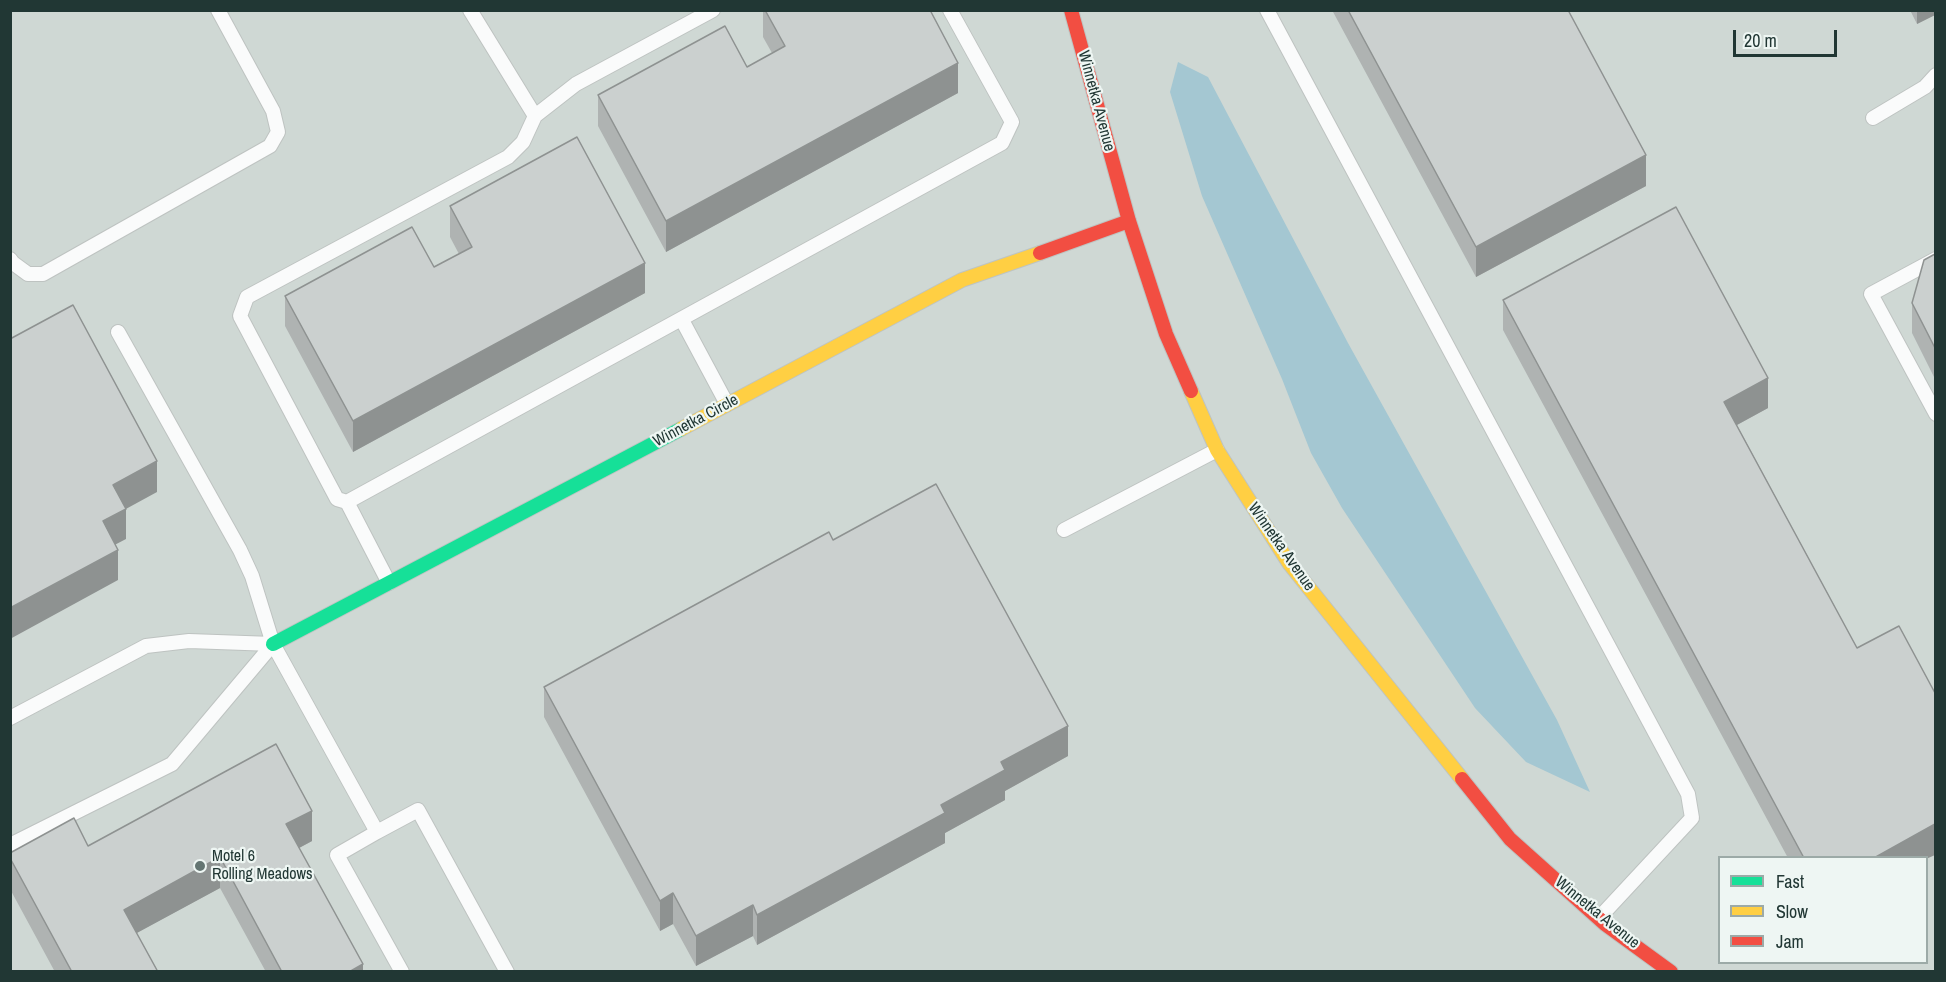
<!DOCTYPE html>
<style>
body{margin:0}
#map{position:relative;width:1946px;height:982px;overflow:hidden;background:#e1e7e4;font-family:"Archivo Narrow",sans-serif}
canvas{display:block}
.frame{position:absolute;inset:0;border:12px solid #213734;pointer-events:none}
.legend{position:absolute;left:1718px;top:856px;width:210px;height:108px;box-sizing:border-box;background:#eef6f3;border:2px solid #9caaa7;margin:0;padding:8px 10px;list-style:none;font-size:18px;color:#213734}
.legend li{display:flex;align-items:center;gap:12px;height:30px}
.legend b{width:30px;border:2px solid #9caaa7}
.scale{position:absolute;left:1733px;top:30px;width:104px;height:27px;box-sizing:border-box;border:3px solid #213734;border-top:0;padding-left:8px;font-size:18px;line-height:21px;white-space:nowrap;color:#213734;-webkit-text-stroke:4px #eef6f3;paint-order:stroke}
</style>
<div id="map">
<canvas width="1946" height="982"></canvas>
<div class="frame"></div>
<ul class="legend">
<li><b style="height:8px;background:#16e098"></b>Fast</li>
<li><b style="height:8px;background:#ffcf43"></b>Slow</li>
<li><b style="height:8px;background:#f24e42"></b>Jam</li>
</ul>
<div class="scale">20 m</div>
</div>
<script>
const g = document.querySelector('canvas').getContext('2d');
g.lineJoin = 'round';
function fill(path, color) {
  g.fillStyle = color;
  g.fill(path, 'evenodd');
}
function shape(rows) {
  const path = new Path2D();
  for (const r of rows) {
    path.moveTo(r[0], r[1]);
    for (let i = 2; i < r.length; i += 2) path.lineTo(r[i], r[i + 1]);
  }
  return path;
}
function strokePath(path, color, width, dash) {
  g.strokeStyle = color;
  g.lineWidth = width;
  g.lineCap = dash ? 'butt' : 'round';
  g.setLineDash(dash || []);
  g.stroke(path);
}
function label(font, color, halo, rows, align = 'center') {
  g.font = font + ' "Archivo Narrow",sans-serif';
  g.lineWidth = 4.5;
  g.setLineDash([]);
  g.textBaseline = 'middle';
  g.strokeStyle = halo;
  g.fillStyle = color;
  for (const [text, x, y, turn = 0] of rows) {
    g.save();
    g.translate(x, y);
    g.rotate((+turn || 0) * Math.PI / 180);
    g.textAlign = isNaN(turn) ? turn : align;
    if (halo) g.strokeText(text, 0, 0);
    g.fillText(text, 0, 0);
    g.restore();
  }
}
const built = shape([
 [10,11,1935,11,1935,971,11,971],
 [1720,858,1926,858,1926,962,1720,962]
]);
const water = shape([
 [1178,62,1208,77,1348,343,1557,720,1590,792,1526,762,1475,708,1342,508,1311,453,1282,379,1202,196,1170,92]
]);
const lane = shape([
 [470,10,535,116],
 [713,10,576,84,535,116,523,142,508,157,247,297,240,316,337,499,347,502,1002,143,1012,122,950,10],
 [1267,10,1688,794,1692,818,1599,918],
 [1873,118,1925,87,1936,75],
 [10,259,13,263,28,274,43,274,270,146,278,132,273,111,218,10],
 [1936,259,1871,294,1936,414],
 [682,320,727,404],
 [118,332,240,550,252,576,273,644,377,832,418,810,507,972],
 [347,502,389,583],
 [1064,530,1217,450],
 [10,718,146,646,189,641,273,644],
 [377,832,337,855,402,972],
 [10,845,172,764,273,644]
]);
const fast = shape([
 [273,644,681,429]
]);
const slow = shape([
 [1191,391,1217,450,1289,563,1462,779],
 [681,429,962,280,1040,253]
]);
const jam = shape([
 [1071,10,1129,221,1166,334,1191,391],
 [1040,253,1129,221],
 [1462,779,1510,839,1605,924,1671,972]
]);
const wall = shape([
 [763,10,930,10,958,93,666,252,598,126,598,95,747,67,772,53,763,37],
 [1332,10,1568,10,1646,186,1476,277],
 [1910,10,1935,10,1935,15,1917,24],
 [450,206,645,293,353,452,285,326,285,296,434,267,459,254,450,237],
 [1935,254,1935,379,1912,333,1912,303],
 [1503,300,1768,408,1737,425,1857,648,1926,858,1788,858,1503,330],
 [833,540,1068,756,1005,791,1005,800,945,833,945,843,757,945,753,936,696,966,673,924,660,931,544,717,544,687],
 [312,841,299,848,363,972,266,972,220,888,136,933,158,972,55,972,10,889,10,853,88,846]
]);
const shadedWall = shape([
 [1917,10,1935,10,1935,15,1917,24],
 [958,63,958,93,666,252,666,221],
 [1646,155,1646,186,1476,277,1476,247],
 [645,263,645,293,353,452,353,421],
 [1768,378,1768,408,1724,432,1724,402],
 [157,461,157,492,113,516,113,485],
 [126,509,126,539,103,551,103,521],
 [118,550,118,580,10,639,10,608],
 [1068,726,1068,756,1005,791,1005,800,945,833,945,843,757,945,757,915,941,805,1001,762],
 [312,811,312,841,286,855,286,824],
 [1935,824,1935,855,1926,859,1926,858,1874,858],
 [220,857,220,888,124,940,124,910],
 [673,893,673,924,660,931,660,901],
 [753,905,753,936,696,966,696,936],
 [363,964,363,972,349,972]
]);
const building = shape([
 [765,10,930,10,958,63,666,221,598,95,725,26,747,67,785,46,765,10],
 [1348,10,1568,10,1646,155,1476,247,1348,10],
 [577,137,645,263,353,421,285,296,412,227,434,267,472,247,450,206,577,137],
 [1676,207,1768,378,1724,402,1857,648,1899,626,1935,693,1935,824,1874,858,1804,858,1503,300,1676,207],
 [1935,254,1935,348,1912,303,1924,260,1935,254],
 [73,305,157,461,113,485,126,509,103,521,118,550,10,608,10,339,73,305],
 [936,484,1068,726,1001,762,1005,770,941,805,945,813,757,915,753,905,696,936,673,893,660,901,544,687,829,532,833,540,936,484],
 [276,744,312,811,286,824,363,964,349,972,282,972,220,857,124,910,158,972,72,972,10,858,10,853,74,818,88,846,276,744]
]);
const markers = [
 [200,866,6,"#647572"]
];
const streetNames = [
 ["Winnetka Avenue",1096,101,75],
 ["Winnetka Circle",696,421,-28],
 ["Winnetka Avenue",1281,547,55],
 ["Winnetka Avenue",1597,913,39]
];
const poiNames = [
 ["Motel 6",212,857],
 ["Rolling Meadows",212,875]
];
fill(built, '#cfd8d4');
fill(water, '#a4c7d2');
strokePath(lane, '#bec3c1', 16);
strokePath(fast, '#bec4c2', 16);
strokePath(slow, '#bec4c2', 16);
strokePath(jam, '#bec4c2', 16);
strokePath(lane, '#fafbfb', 14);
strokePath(fast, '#16e098', 14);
strokePath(slow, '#ffcf43', 14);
strokePath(jam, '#f24e42', 14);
fill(wall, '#afb3b2');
fill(shadedWall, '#8e9291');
fill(building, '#cbd0cf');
strokePath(building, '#8e9291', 1.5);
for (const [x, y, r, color] of markers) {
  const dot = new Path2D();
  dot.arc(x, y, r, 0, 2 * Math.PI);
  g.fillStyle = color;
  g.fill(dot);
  strokePath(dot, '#eef6f3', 2);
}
label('16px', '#213734', '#eef6f3', streetNames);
label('16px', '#213734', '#eef6f3', poiNames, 'left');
</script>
